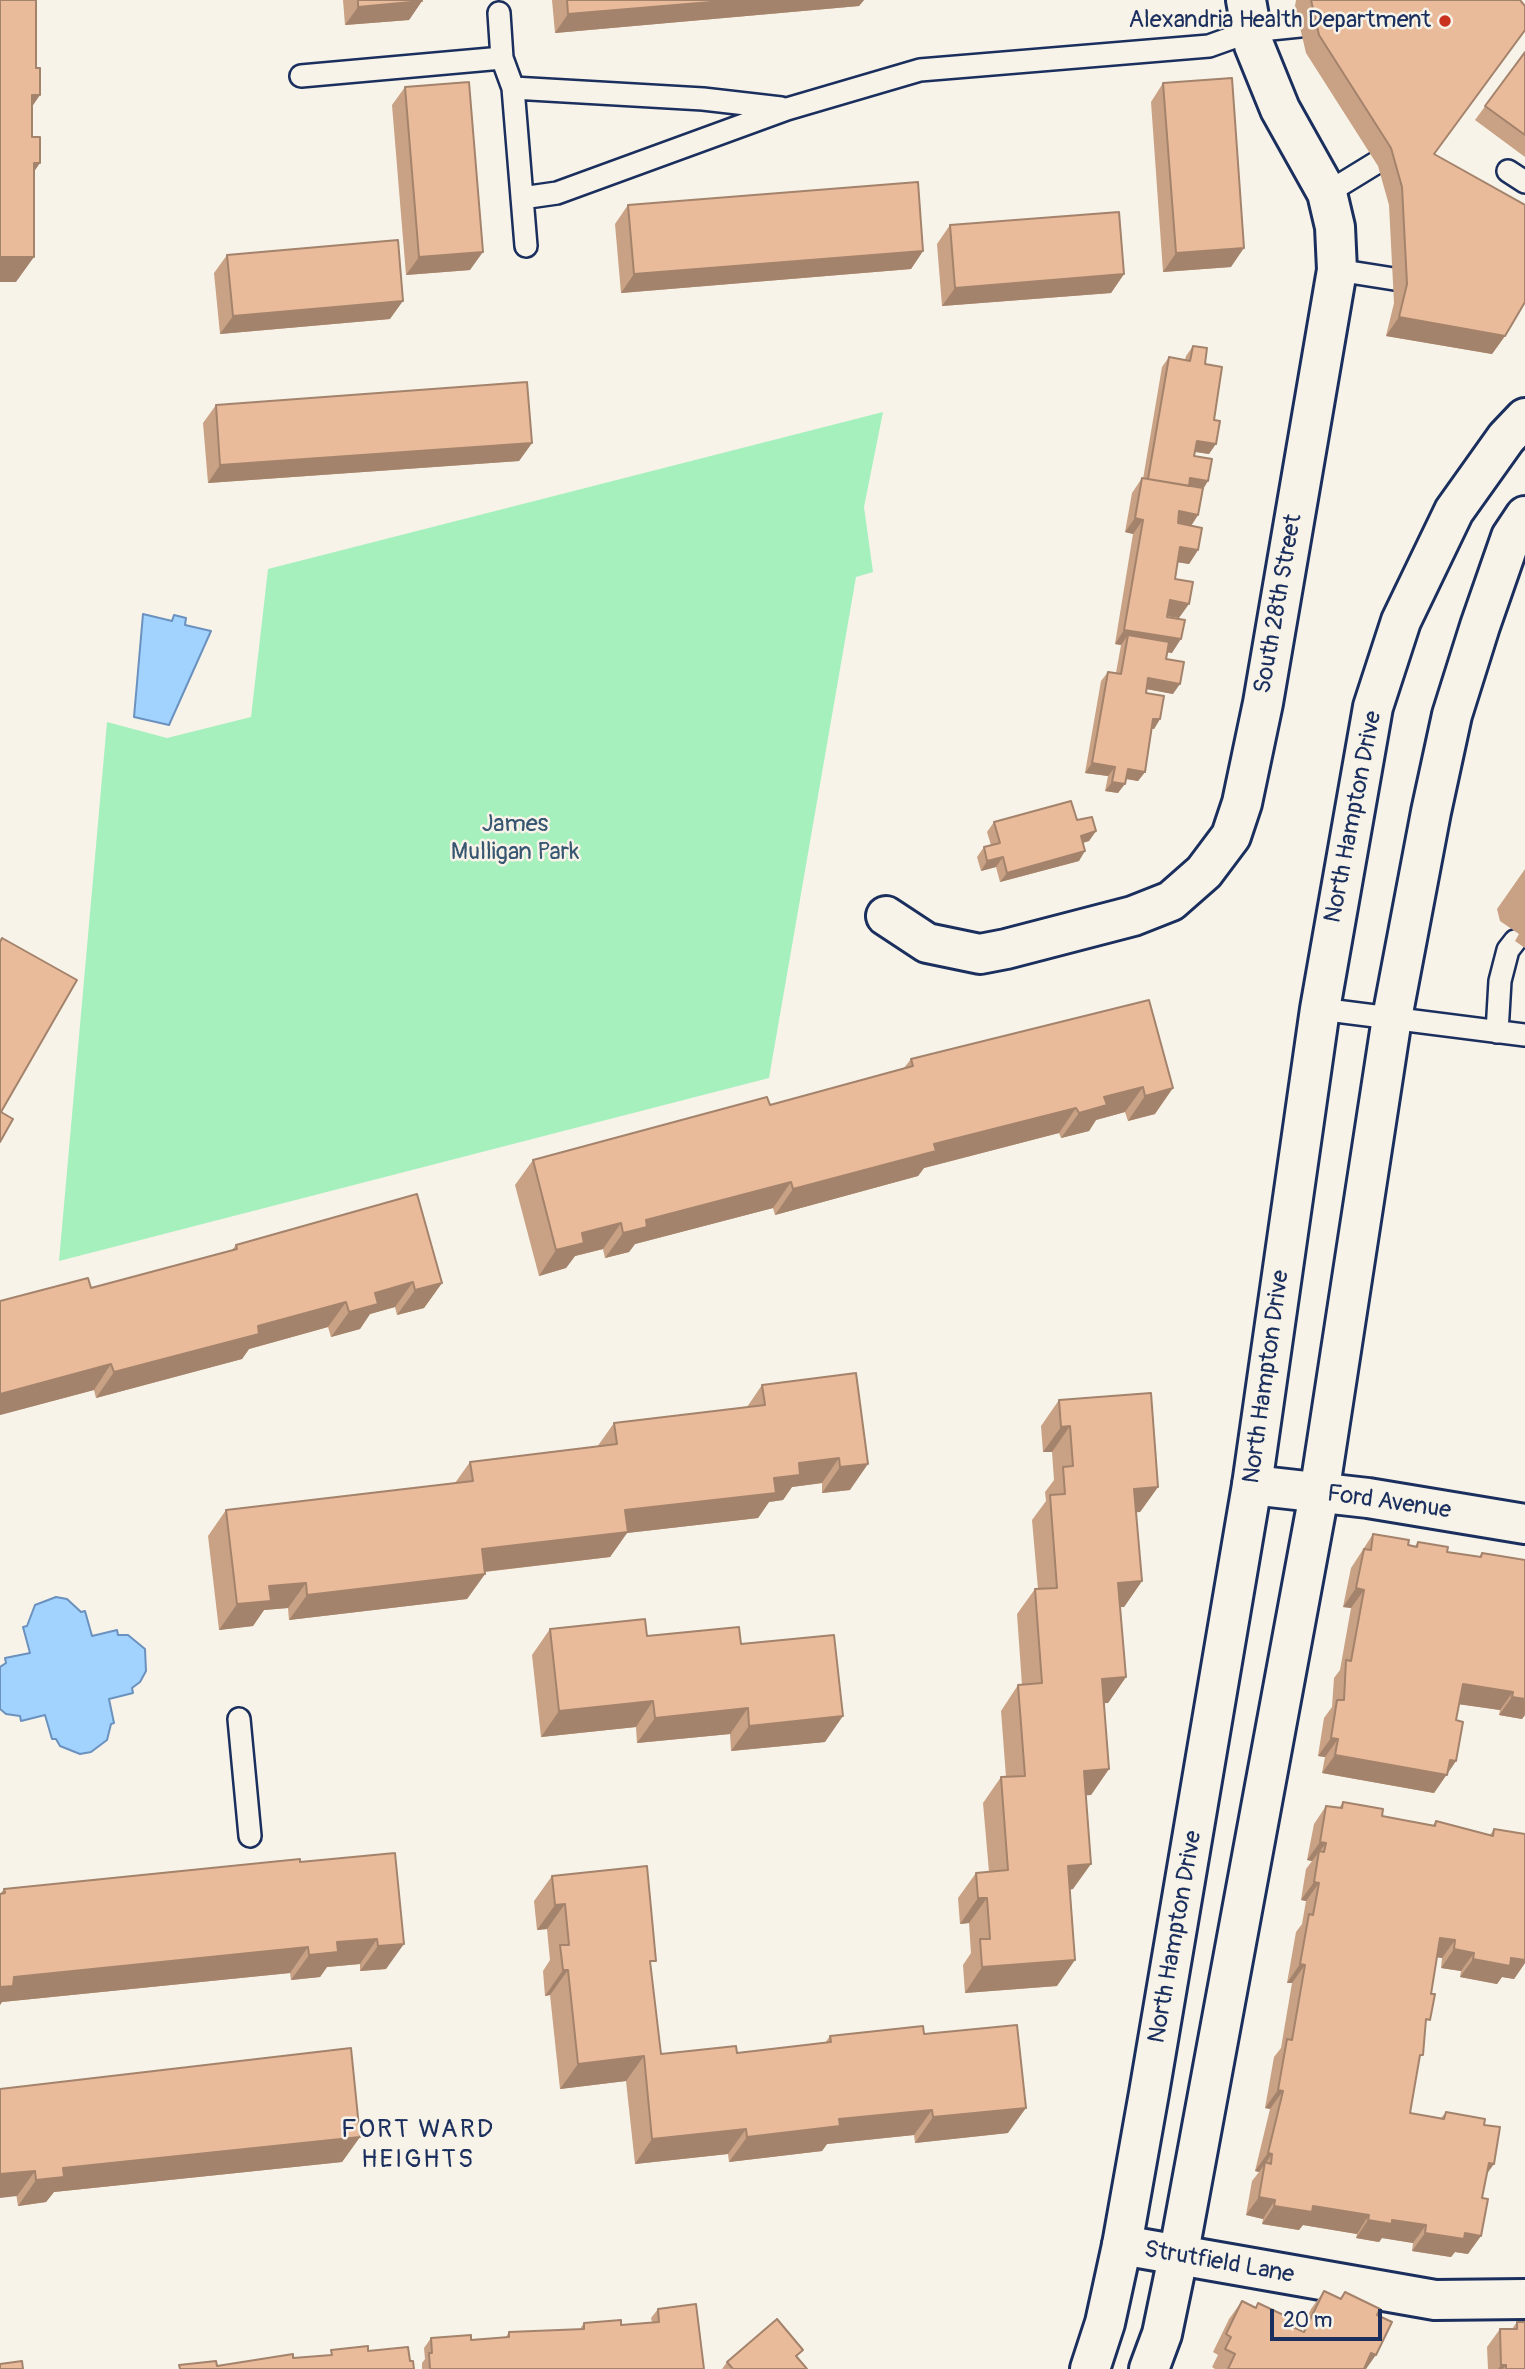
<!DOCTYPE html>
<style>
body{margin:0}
#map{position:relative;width:1525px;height:2369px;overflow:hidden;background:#f7f3e8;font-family:Pangolin,sans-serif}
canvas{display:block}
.scale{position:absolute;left:1270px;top:2309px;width:112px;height:32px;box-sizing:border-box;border:4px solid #1b2f5e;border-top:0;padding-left:9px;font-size:21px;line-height:24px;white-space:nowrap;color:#1b2f5e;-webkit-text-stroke:5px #f7f3e8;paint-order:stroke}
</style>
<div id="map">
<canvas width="1525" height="2369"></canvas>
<div class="scale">20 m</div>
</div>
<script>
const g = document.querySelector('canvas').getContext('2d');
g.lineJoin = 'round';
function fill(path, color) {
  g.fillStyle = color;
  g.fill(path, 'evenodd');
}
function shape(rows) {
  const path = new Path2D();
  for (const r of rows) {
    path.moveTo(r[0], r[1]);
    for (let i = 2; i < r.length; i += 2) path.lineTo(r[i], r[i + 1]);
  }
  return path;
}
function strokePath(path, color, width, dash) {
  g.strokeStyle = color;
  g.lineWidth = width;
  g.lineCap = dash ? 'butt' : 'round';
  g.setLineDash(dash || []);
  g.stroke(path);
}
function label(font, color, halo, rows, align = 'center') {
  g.font = font + ' Pangolin,sans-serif';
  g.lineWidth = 5;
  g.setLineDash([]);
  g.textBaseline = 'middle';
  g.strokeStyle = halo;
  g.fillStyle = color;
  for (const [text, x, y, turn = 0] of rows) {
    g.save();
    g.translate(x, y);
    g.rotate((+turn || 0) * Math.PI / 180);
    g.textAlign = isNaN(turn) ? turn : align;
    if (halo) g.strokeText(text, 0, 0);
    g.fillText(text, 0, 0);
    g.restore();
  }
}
const green = shape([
 [883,412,864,507,873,572,856,577,769,1078,59,1261,107,722,167,738,251,717,268,569]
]);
const water = shape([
 [143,614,172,621,174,615,186,618,185,625,211,631,169,725,134,717,143,614],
 [56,1597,67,1599,81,1612,85,1611,92,1636,117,1630,118,1635,128,1635,145,1649,146,1671,140,1682,132,1688,133,1693,109,1699,114,1723,111,1724,107,1740,91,1752,80,1754,60,1746,56,1739,52,1739,45,1715,21,1721,20,1716,6,1714,0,1709,0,1667,6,1663,5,1658,30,1653,23,1627,27,1626,35,1605,56,1597]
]);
const service = shape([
 [499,13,502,58,513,88,526,246],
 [301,76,502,58],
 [513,88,703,99,781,108],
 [1508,171,1525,182],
 [1327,193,1376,163],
 [522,198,557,193,787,109,920,70,1209,46,1251,31,1300,26],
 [1337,270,1394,279],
 [1320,1009,1525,1035],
 [1497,1032,1500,981,1508,950,1515,941],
 [239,1719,250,1836]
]);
const minor = shape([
 [886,916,927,943,980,954,1006,949,1133,916,1171,901,1204,872,1231,836,1242,803,1263,703,1337,270,1335,227,1327,193,1280,109,1254,45,1246,0],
 [1252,1485,1368,1498,1525,1524],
 [1122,2245,1435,2300,1525,2299]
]);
const tertiary = shape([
 [1090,2369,1105,2323,1122,2245,1149,2093,1252,1485,1320,1009,1373,707,1401,621,1454,511,1506,438,1525,418],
 [1149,2369,1162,2334,1178,2257,1319,1494,1392,1018,1431,812,1452,715,1480,626,1511,537,1525,516]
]);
const wall = shape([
 [343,0,421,0,422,1,409,20,345,25],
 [552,0,864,0,859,6,555,33],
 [1296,0,1520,0,1434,155,1505,336,1492,354,1386,336,1394,303,1389,205,1378,166,1306,53,1295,6],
 [1525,52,1525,157,1475,120],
 [1163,83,1231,267,1163,272,1151,102],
 [405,87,470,270,406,275,392,105],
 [628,205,923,251,911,269,621,293,615,224],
 [950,225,1124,274,1111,293,942,306,937,244],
 [227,255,390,319,220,334,214,273],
 [1193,346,1205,364,1214,420,1209,454,1195,452,1194,456,1203,489,1198,515,1191,526,1198,550,1189,564,1177,562,1175,579,1179,618,1168,616,1172,653,1167,652,1166,659,1173,694,1146,689,1146,693,1160,719,1154,729,1152,729,1145,772,1138,781,1126,779,1118,793,1105,791,1108,776,1085,773,1101,681,1108,672,1116,673,1121,645,1115,644,1133,534,1125,532,1132,493,1142,478,1143,479,1162,367,1169,357,1185,360,1186,356],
 [216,405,532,443,519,461,208,483,203,423],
 [1077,820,1096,831,1089,841,1083,843,1079,861,1000,882,996,867,981,871,977,857,984,847,991,845,987,832,994,822],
 [1525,869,1525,948,1515,941,1519,934,1500,921,1497,909],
 [1149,1000,1155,1114,1128,1121,1125,1112,1096,1120,1089,1131,1061,1138,1059,1133,924,1168,918,1176,775,1215,773,1208,635,1244,629,1252,605,1258,603,1249,575,1256,566,1268,539,1276,515,1185,533,1160,770,1105,904,1068,911,1059],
 [236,1245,442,1283,424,1308,397,1315,395,1307,370,1314,360,1329,331,1337,328,1327,249,1349,242,1359,96,1398,94,1390,0,1415,0,1301,91,1288,232,1250],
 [856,1373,850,1490,822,1493,822,1483,792,1487,783,1500,769,1502,758,1518,627,1533,610,1557,485,1572,485,1574,467,1599,289,1620,288,1608,264,1610,253,1626,219,1630,208,1536,226,1510,455,1483,470,1462,597,1447,614,1423,747,1407,762,1385],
 [1059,1400,1158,1487,1140,1512,1136,1512,1142,1581,1124,1607,1120,1607,1126,1677,1108,1703,1104,1703,1109,1769,1091,1795,1086,1795,1073,1889,1069,1890,1057,1986,965,1993,963,1965,971,1953,969,1923,960,1924,958,1898,976,1873,989,1872,983,1803,1001,1777,1006,1777,1001,1711,1018,1685,1022,1685,1017,1614,1035,1589,1038,1589,1032,1520,1046,1501,1045,1492,1054,1480,1052,1452,1043,1452,1041,1426],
 [1373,1534,1415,1546,1418,1542,1447,1552,1479,1557,1482,1553,1525,1560,1525,1715,1522,1719,1499,1715,1500,1710,1459,1704,1456,1720,1456,1761,1434,1793,1322,1773,1325,1757,1318,1756,1324,1718,1332,1707,1334,1678,1340,1670,1351,1608,1343,1607,1351,1568],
 [550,1629,741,1644,825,1742,731,1751,730,1734,637,1743,636,1727,541,1737,532,1655],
 [1343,1802,1382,1816,1433,1825,1436,1821,1490,1835,1494,1829,1525,1834,1525,1963,1514,1979,1502,1977,1497,1984,1460,1977,1461,1971,1441,1968,1442,1958,1437,1957,1410,2113,1441,2118,1446,2112,1484,2125,1487,2174,1468,2254,1455,2252,1451,2257,1412,2251,1413,2243,1382,2238,1379,2242,1356,2238,1357,2234,1303,2225,1299,2230,1262,2224,1263,2219,1246,2215,1252,2181,1259,2172,1255,2171,1270,2109,1265,2108,1274,2057,1281,2048,1292,1983,1287,1983,1296,1932,1302,1924,1306,1901,1301,1900,1306,1869,1312,1861,1307,1860,1314,1824,1326,1806,1339,1808],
 [395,1853,386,1969,360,1971,360,1964,327,1967,320,1977,291,1980,290,1973,2,2002,0,2005,0,1894,4,1889],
 [552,1876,651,1968,661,2054,737,2053,825,2043,830,2036,924,2034,1008,2133,915,2143,914,2135,827,2144,822,2151,729,2162,728,2154,635,2164,626,2081,560,2089,550,1995,545,1996,543,1971,550,1960,547,1929,537,1930,534,1901],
 [0,2089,360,2137,342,2162,54,2192,46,2202,18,2206],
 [1324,2291,1340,2298,1345,2292,1377,2315,1366,2369,1215,2369,1212,2367,1218,2355,1213,2352,1229,2319,1242,2301,1255,2308,1258,2303,1291,2326,1301,2331,1311,2309],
 [658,2309,704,2369,422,2369,422,2363,425,2359,424,2348,431,2338,471,2340,506,2337,509,2332,580,2329,584,2323,621,2325,652,2322,651,2318],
 [1517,2322,1525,2369,1488,2369,1487,2347,1500,2329,1512,2329],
 [798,2358,807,2369,722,2369,727,2362]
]);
const shadedWall = shape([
 [735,0,864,0,859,6,555,33,568,14],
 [422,1,409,20,345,25,358,7],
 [32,95,40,95,23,120],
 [34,163,40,163,23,188],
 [1244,248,1231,267,1163,272,1176,253],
 [923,251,911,269,621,293,634,274],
 [483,252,470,270,406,275,419,257],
 [0,257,34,257,16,282,0,282],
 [1124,274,1111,293,942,306,955,288],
 [403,301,390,319,220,334,233,316],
 [1399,317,1505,336,1492,354,1386,336],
 [1197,441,1216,444,1209,454,1190,451],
 [532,443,519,461,208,483,220,465],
 [1190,478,1208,481,1202,491,1184,488],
 [1179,511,1198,515,1189,529,1170,526],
 [1135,518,1143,520,1133,534,1125,532],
 [1180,547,1198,550,1189,564,1170,561],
 [1170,600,1189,604,1179,618,1160,615],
 [1124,630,1181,639,1172,653,1126,646,1128,635,1121,645,1115,644],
 [1148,678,1180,684,1173,694,1141,688],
 [1153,719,1160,719,1154,729,1147,728],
 [1092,763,1115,767,1108,776,1085,773],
 [1128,769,1145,772,1138,781,1121,778],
 [1112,782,1125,784,1118,793,1105,791],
 [1096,831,1089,841,1074,845,1081,836],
 [1085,851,1079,861,1000,882,1007,873],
 [1003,857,996,867,981,871,987,861],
 [1143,1087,1125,1112,1096,1120,1089,1131,1061,1138,1079,1113,1104,1097],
 [1173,1088,1155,1114,1128,1121,1145,1096],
 [1076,1108,1059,1133,924,1168,918,1176,775,1215,793,1189,934,1144],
 [791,1182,773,1208,635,1244,629,1252,605,1258,623,1233,646,1220],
 [621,1223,603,1249,575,1256,566,1268,539,1276,556,1250,582,1233],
 [413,1282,395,1307,370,1314,360,1329,331,1337,349,1312,375,1293],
 [442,1283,424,1308,397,1315,415,1290],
 [346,1302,328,1327,249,1349,242,1359,96,1398,114,1372,258,1326],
 [111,1364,94,1390,0,1415,0,1394],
 [1070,1426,1052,1452,1043,1452,1061,1427],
 [839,1458,822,1483,792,1487,783,1500,769,1502,758,1518,627,1533,610,1557,464,1574,482,1549,625,1510,774,1478,799,1463],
 [868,1464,850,1490,822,1493,840,1467],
 [1158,1487,1140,1512,1117,1514,1134,1489],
 [485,1574,467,1599,289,1620,307,1595],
 [1142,1581,1124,1607,1100,1608,1118,1583],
 [306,1583,288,1608,264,1610,253,1626,219,1630,237,1604,269,1586],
 [1356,1588,1364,1590,1351,1608,1343,1607],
 [1126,1677,1108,1703,1084,1704,1102,1679],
 [1463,1684,1513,1692,1500,1710,1450,1703],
 [1512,1697,1525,1699,1525,1715,1522,1719,1499,1715],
 [653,1701,636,1727,541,1737,559,1711],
 [748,1708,730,1734,637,1743,655,1718],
 [843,1716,825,1742,731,1751,749,1726],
 [1331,1738,1338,1739,1325,1757,1318,1756],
 [1335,1755,1450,1760,1456,1761,1434,1793,1322,1773],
 [1109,1769,1091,1795,1066,1797,1084,1771],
 [1320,1842,1326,1843,1312,1861,1307,1860],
 [1091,1864,1073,1889,1050,1891,1068,1866],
 [1314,1882,1319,1883,1306,1901,1301,1900],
 [978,1898,987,1898,969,1923,960,1924],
 [565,1904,547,1929,537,1930,555,1905],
 [1440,1938,1455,1940,1442,1958,1428,1956],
 [377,1939,360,1964,327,1967,320,1977,291,1980,309,1955,337,1942],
 [404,1944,386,1969,360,1971,378,1946],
 [308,1947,290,1973,2,2002,0,2005,0,1987,14,1977],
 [1454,1949,1474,1953,1461,1971,1441,1968],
 [1511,1958,1525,1960,1525,1963,1514,1979,1502,1977,1497,1984,1460,1977,1473,1959],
 [1075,1960,1057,1986,965,1993,982,1967],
 [1300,1964,1305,1965,1292,1983,1287,1983],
 [563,1970,568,1970,550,1995,545,1996],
 [644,2056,626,2081,560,2089,578,2064],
 [1278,2090,1283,2091,1270,2109,1265,2108],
 [1026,2108,1008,2133,915,2143,933,2117],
 [932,2110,914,2135,827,2144,822,2151,729,2162,747,2137,839,2119],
 [746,2129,728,2154,635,2164,652,2139],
 [360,2137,342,2162,54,2192,46,2202,18,2206,36,2180,63,2168],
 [1268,2153,1272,2154,1259,2172,1255,2171],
 [1489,2163,1494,2164,1481,2182],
 [35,2171,17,2196,0,2198,0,2174],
 [1259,2197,1275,2200,1263,2219,1246,2215],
 [1274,2206,1313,2206,1369,2215,1357,2234,1303,2225,1299,2230,1262,2224],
 [1368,2220,1392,2220,1426,2225,1413,2243,1382,2238,1379,2242,1356,2238],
 [1425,2233,1465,2233,1481,2236,1468,2254,1455,2252,1451,2257,1412,2251],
 [1371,2353,1376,2355,1366,2369,1360,2369],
 [1501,2365,1506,2365,1503,2369,1498,2369]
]);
const building = shape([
 [0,0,36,0,36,68,40,68,40,95,32,95,32,137,40,137,40,163,34,163,34,257,0,257,0,0],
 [358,0,421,0,422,1,358,7,358,0],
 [567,0,735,0,568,14,567,0],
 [1311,0,1520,0,1525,6,1525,30,1434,154,1525,205,1525,302,1505,336,1399,317,1407,284,1402,187,1391,148,1319,35,1311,0],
 [1525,52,1525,135,1485,106,1525,52],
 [1232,78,1244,248,1176,253,1163,83,1232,78],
 [469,82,483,252,419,257,405,87,469,82],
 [918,182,923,251,634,274,628,205,918,182],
 [1119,212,1124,274,955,288,950,225,1119,212],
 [398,240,403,301,233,316,227,255,398,240],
 [1193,346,1207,348,1205,364,1222,367,1214,420,1220,421,1216,444,1197,441,1194,456,1212,459,1208,481,1190,478,1189,486,1148,479,1169,357,1190,361,1193,346],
 [527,382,532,443,220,465,216,405,527,382],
 [1142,478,1203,488,1198,515,1179,511,1178,523,1202,528,1198,550,1180,547,1175,579,1193,582,1189,604,1170,600,1167,617,1185,620,1181,639,1124,630,1143,520,1135,518,1142,478],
 [1128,635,1169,642,1166,659,1184,662,1180,684,1148,678,1146,693,1164,696,1160,719,1153,719,1145,772,1128,769,1125,784,1112,782,1115,767,1092,763,1108,672,1121,674,1128,635],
 [1071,801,1077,820,1092,817,1096,831,1081,836,1085,851,1007,873,1003,857,987,861,984,847,1000,843,994,822,1071,801],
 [2,938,77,980,1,1112,13,1119,0,1142,0,942,2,938],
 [1149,1000,1173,1088,1145,1096,1143,1087,1104,1097,1107,1105,1079,1113,1076,1108,934,1144,936,1151,793,1189,791,1182,646,1220,647,1227,623,1233,621,1223,582,1233,584,1243,556,1250,533,1160,767,1097,770,1105,913,1066,911,1059,1149,1000],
 [417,1194,442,1283,415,1290,413,1282,375,1293,378,1304,349,1312,346,1302,258,1326,259,1334,114,1372,111,1364,0,1394,0,1301,88,1278,91,1288,237,1249,236,1245,417,1194],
 [856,1373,868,1464,840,1467,839,1458,799,1463,800,1475,774,1478,776,1493,625,1510,628,1532,482,1549,485,1574,307,1595,306,1583,269,1586,271,1601,237,1604,226,1510,473,1481,470,1462,617,1444,614,1423,765,1405,762,1385,856,1373],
 [1151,1393,1158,1487,1134,1489,1142,1581,1118,1583,1126,1677,1102,1679,1109,1769,1084,1771,1091,1864,1068,1866,1075,1960,982,1967,980,1939,990,1939,987,1898,978,1898,976,1873,1008,1870,1001,1777,1025,1776,1018,1685,1042,1683,1035,1589,1057,1588,1050,1495,1065,1494,1063,1467,1073,1466,1070,1426,1061,1427,1059,1400,1151,1393],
 [1373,1534,1409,1540,1408,1545,1417,1547,1418,1542,1448,1547,1447,1552,1481,1557,1482,1553,1525,1560,1525,1699,1512,1697,1513,1692,1463,1684,1456,1720,1463,1722,1456,1761,1450,1760,1447,1775,1335,1755,1338,1739,1331,1738,1337,1700,1344,1700,1346,1660,1351,1661,1364,1590,1356,1588,1364,1549,1371,1550,1373,1534],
 [645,1619,647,1636,739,1627,741,1644,834,1635,843,1716,749,1726,748,1708,655,1718,653,1701,559,1711,550,1629,645,1619],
 [1343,1802,1383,1809,1382,1816,1435,1826,1436,1821,1493,1836,1494,1829,1525,1834,1525,1960,1511,1958,1510,1966,1473,1959,1474,1953,1454,1949,1455,1940,1440,1938,1431,1994,1435,1994,1430,2020,1426,2019,1423,2055,1420,2055,1410,2113,1444,2119,1446,2112,1485,2119,1484,2125,1500,2127,1494,2164,1489,2163,1482,2198,1488,2199,1481,2236,1465,2233,1464,2239,1425,2233,1426,2225,1392,2220,1392,2224,1368,2220,1369,2215,1313,2206,1312,2212,1274,2206,1275,2200,1259,2197,1265,2162,1271,2164,1272,2154,1268,2153,1283,2091,1278,2090,1287,2039,1292,2040,1305,1965,1300,1964,1309,1914,1313,1915,1319,1883,1314,1882,1319,1851,1324,1852,1326,1843,1320,1842,1326,1806,1342,1808,1343,1802],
 [395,1853,404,1944,378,1946,377,1939,337,1942,338,1952,309,1955,308,1947,14,1977,13,1986,0,1987,0,1894,5,1893,4,1889,300,1859,300,1862,395,1853],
 [647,1866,656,1961,650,1961,661,2054,736,2046,737,2053,831,2042,830,2036,923,2026,924,2034,1017,2025,1026,2108,933,2117,932,2110,839,2119,840,2126,747,2137,746,2129,652,2139,644,2056,578,2064,568,1970,563,1970,560,1945,569,1945,565,1904,555,1905,552,1876,647,1866],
 [351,2048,360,2137,63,2168,64,2177,36,2180,35,2171,0,2174,0,2089,351,2048],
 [1324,2291,1341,2299,1345,2292,1380,2309,1377,2315,1392,2322,1376,2355,1371,2353,1364,2369,1228,2369,1235,2354,1225,2349,1231,2337,1226,2334,1242,2301,1256,2308,1258,2303,1294,2320,1291,2326,1304,2332,1324,2291],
 [696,2304,704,2369,430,2369,429,2353,432,2353,431,2338,471,2335,471,2340,509,2337,509,2332,584,2329,584,2323,621,2320,621,2325,659,2322,658,2309,696,2304],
 [777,2319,803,2350,796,2356,807,2369,733,2369,727,2362,777,2319],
 [1517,2322,1525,2322,1525,2369,1506,2369,1506,2365,1501,2365,1500,2329,1517,2329,1517,2322],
 [368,2346,368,2351,408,2347,410,2361,413,2361,414,2369,180,2369,179,2365,216,2361,217,2366,293,2354,293,2358,332,2355,331,2350,368,2346],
 [22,2361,23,2369,0,2369,0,2364,22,2361]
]);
const markers = [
 [1445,21,7,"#c8321e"]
];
const poiNames = [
 ["Alexandria Health Department",1431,21]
];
const streetNames = [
 ["South 28th Street",1279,604,-80],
 ["North Hampton Drive",1354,817,-79],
 ["North Hampton Drive",1267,1377,-82],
 ["Ford Avenue",1389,1503,8],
 ["North Hampton Drive",1176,1937,-80],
 ["Strutfield Lane",1219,2263,10]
];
const parkNames = [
 ["James",515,825],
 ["Mulligan Park",515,853]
];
const neighbourhoodNames = [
 ["FORT WARD",418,2130],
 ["HEIGHTS",418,2160]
];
fill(green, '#a6f0be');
fill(water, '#a1d3fe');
strokePath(water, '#6b91be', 2);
strokePath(service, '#1b2f5e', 26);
strokePath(minor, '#1b2f5e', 44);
strokePath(tertiary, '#1b2f5e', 44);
strokePath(service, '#f7f3e8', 21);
strokePath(minor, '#f7f3e8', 38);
strokePath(tertiary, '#f7f3e8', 38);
fill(wall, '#c9a184');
fill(shadedWall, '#a4836c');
fill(building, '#eabb9a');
strokePath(building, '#a4836c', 2);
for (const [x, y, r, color] of markers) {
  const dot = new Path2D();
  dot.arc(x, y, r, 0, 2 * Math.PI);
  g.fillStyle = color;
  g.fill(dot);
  strokePath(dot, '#f7f3e8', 2.5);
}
label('24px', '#1b2f5e', '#f7f3e8', poiNames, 'right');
label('24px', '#1b2f5e', '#f7f3e8', streetNames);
label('24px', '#375671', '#f7f3e8', parkNames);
g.letterSpacing = '2px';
label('26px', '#1b2f5e', '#f7f3e8', neighbourhoodNames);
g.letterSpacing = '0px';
</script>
